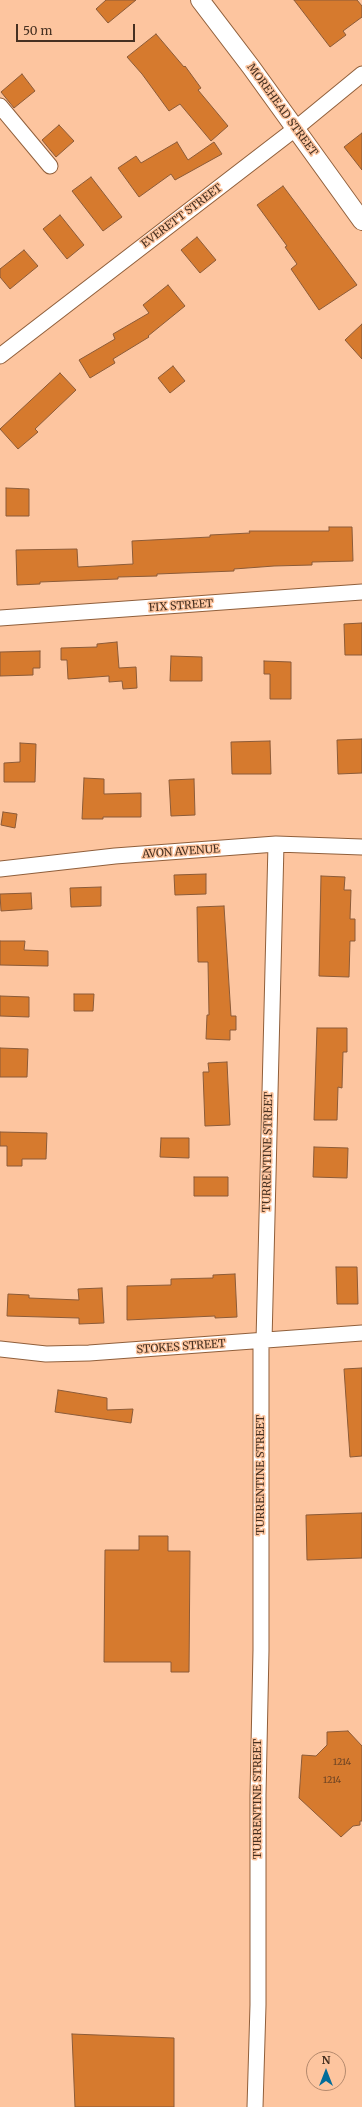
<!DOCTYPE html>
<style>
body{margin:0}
#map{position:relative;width:362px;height:2107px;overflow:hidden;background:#fdc59f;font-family:Merriweather,serif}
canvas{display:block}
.north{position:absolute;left:306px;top:2051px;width:40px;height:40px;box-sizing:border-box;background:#fdc59f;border:1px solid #b4896d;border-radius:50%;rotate:0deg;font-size:11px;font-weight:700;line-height:16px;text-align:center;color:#463021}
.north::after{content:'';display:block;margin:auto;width:14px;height:18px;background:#026d9a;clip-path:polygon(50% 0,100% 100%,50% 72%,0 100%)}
.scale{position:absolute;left:16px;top:24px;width:119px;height:18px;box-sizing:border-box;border:2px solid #463021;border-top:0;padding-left:5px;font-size:12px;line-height:14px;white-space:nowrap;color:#463021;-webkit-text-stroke:3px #fdc59f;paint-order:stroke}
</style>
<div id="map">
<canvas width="362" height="2107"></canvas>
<div class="north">N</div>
<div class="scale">50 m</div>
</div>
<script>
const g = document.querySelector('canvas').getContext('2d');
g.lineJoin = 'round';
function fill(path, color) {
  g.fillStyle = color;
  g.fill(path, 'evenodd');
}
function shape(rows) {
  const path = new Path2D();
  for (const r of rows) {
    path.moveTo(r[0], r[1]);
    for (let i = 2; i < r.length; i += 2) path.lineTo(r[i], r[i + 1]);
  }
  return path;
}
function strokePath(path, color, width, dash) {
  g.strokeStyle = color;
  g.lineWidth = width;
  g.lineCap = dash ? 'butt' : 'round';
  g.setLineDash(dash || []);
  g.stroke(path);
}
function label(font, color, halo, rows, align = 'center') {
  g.font = font + ' Merriweather,serif';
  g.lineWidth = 3;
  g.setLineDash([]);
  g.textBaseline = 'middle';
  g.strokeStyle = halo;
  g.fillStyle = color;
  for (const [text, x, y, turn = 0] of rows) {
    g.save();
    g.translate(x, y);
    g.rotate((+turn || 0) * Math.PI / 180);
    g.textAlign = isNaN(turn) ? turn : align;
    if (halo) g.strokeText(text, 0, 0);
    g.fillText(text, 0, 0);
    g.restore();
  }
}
const building = shape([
 [106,0,136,0,108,23,96,9,106,0],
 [294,0,357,0,362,6,362,17,343,31,346,35,330,47,294,0],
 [156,34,184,67,185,66,201,88,198,90,228,126,211,141,180,104,169,111,142,74,127,57,156,34],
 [22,74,35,91,14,108,1,92,22,74],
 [59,125,74,141,56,157,42,140,59,125],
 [362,133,362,170,344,147,362,133],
 [177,142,188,160,214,142,222,154,175,180,171,174,139,197,118,168,136,156,141,163,177,142],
 [91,177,122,217,103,231,72,191,91,177],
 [283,186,357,285,319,310,291,269,297,264,285,247,287,246,257,205,283,186],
 [60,215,84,245,67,259,43,229,60,215],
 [197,237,216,260,200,273,181,250,197,237],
 [24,250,38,266,10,289,0,277,0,269,24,250],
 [168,285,185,306,148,336,149,337,113,359,115,363,90,378,79,360,115,339,113,334,149,313,143,305,168,285],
 [362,324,362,359,345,340,362,324],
 [173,366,185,381,170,393,158,378,173,366],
 [60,373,76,390,35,429,38,432,18,449,0,429,60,373],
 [6,488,29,489,29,516,6,516,6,488],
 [329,527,352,527,353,561,312,562,312,565,274,566,234,569,234,571,157,574,157,576,118,577,118,579,40,582,40,584,17,585,16,550,77,549,78,567,133,564,132,541,210,537,210,535,250,533,249,531,329,531,329,527],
 [362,623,362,655,345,655,344,624,362,623],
 [117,642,119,668,136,667,137,688,123,689,122,681,109,682,109,676,68,679,67,660,61,660,61,648,97,647,97,644,117,642],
 [40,651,40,668,33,668,33,675,0,676,0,652,40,651],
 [171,656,202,657,202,681,170,681,171,656],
 [264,661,291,662,291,699,270,699,270,674,264,674,264,661],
 [362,739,362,773,338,774,337,740,362,739],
 [270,741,271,774,232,774,231,742,270,741],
 [20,743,36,744,35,782,4,782,4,763,20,762,20,743],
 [84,778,104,779,104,794,141,793,141,817,103,817,103,819,82,819,84,778],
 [194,779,195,815,171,816,169,780,194,779],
 [3,812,17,814,15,828,1,825,3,812],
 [206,874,206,894,175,895,174,875,206,874],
 [321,876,345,877,344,890,351,890,350,919,355,919,355,941,350,941,349,977,319,976,321,876],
 [101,887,101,906,71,907,70,888,101,887],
 [31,893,32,909,1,911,0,894,31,893],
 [224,906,231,1016,236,1016,236,1030,230,1030,230,1040,206,1039,207,1015,209,1015,208,962,198,962,197,907,224,906],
 [0,941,25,941,24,950,48,951,48,966,0,965,0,941],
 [74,994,94,994,93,1011,74,1011,74,994],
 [0,996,29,997,29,1017,0,1016,0,996],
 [317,1028,347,1028,347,1052,343,1052,342,1088,338,1087,337,1120,314,1120,317,1028],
 [0,1048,28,1049,27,1077,0,1077,0,1048],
 [227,1062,230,1125,205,1126,203,1072,209,1072,208,1063,227,1062],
 [0,1132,47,1133,46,1159,22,1159,22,1166,7,1166,7,1146,0,1146,0,1132],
 [161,1138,189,1138,189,1158,160,1157,161,1138],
 [314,1147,348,1148,347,1178,313,1177,314,1147],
 [194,1177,228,1177,228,1196,194,1196,194,1177],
 [336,1267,357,1267,358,1304,337,1304,336,1267],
 [235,1274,237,1317,215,1318,215,1316,127,1320,127,1286,171,1285,171,1279,213,1278,213,1275,235,1274],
 [102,1288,104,1323,79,1324,79,1318,7,1316,8,1294,29,1295,29,1298,79,1300,78,1289,102,1288],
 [362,1368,362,1456,350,1457,344,1369,362,1368],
 [58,1390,107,1398,107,1410,133,1409,131,1423,55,1412,58,1390],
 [362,1513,362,1558,307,1560,306,1515,362,1513],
 [139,1536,168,1536,168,1551,190,1551,189,1672,171,1672,171,1662,104,1662,105,1550,139,1550,139,1536],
 [348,1731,362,1746,362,1821,360,1821,360,1825,353,1826,341,1837,299,1798,302,1755,316,1756,327,1745,327,1732,348,1731],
 [72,2034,174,2038,174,2107,75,2107,72,2034]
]);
const minor = shape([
 [0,106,50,166],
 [0,356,295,129,362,74],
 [0,618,362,592],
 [0,869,115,856,276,844,362,847],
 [0,1349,46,1354,89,1353,362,1333],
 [255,2107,258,2005,258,1795,261,1650,261,1345,264,1341,276,844]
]);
const tertiary = shape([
 [200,0,251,67,362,221]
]);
const numberNames = [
 ["1214",342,1762],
 ["1214",332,1780]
];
const streetNames = [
 ["MOREHEAD STREET",282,110,54],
 ["EVERETT STREET",182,216,-37],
 ["FIX STREET",181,606,-4],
 ["AVON AVENUE",181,852,-4],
 ["TURRENTINE STREET",268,1152,-89],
 ["STOKES STREET",181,1347,-4],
 ["TURRENTINE STREET",261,1475,-90],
 ["TURRENTINE STREET",258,1799,-90]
];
fill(building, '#d67a2e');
strokePath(building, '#8c5b38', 1);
strokePath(minor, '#905f3b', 17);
strokePath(tertiary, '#905f3b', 20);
strokePath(minor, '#fff', 15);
strokePath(tertiary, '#fff', 18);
label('9px', '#6a4224', null, numberNames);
label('11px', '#463021', '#fdc59f', streetNames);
</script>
